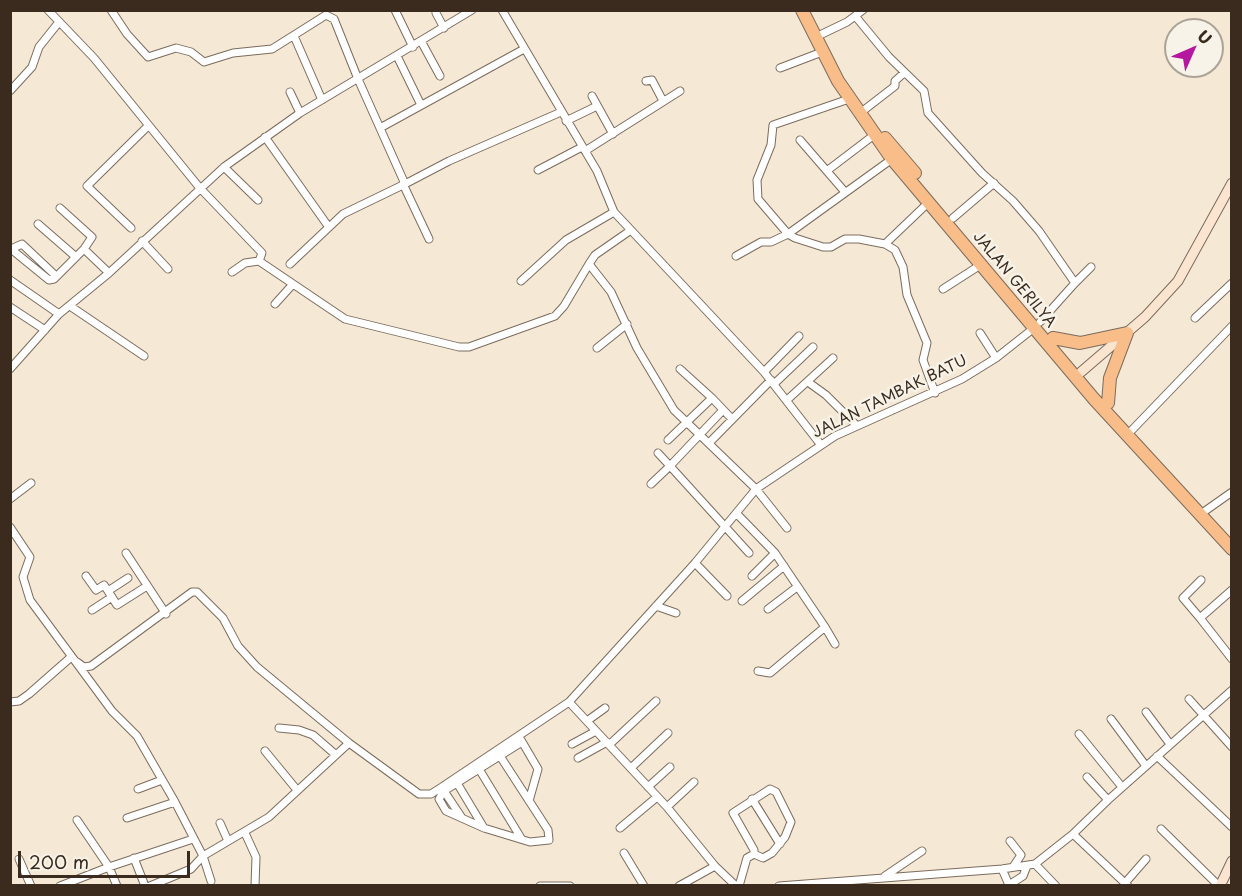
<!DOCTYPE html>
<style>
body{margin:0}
#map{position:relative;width:1242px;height:896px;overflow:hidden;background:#f5e8d4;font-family:"Playpen Sans",sans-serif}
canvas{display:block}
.frame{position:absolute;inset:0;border:12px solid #3b2a1e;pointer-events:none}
.north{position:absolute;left:1164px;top:18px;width:60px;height:60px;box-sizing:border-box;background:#f7f3e8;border:2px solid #aca397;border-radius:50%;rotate:45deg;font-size:16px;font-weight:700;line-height:24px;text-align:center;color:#3b2a1e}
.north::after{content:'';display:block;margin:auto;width:21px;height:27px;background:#b5179e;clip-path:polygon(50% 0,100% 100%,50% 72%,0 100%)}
.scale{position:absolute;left:18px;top:851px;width:172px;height:27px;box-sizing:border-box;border:3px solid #3b2a1e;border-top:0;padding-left:8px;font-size:18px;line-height:21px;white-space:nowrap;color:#3b2a1e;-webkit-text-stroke:4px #f7f3e8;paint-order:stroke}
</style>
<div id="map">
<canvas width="1242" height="896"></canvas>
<div class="frame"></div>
<div class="north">U</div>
<div class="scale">200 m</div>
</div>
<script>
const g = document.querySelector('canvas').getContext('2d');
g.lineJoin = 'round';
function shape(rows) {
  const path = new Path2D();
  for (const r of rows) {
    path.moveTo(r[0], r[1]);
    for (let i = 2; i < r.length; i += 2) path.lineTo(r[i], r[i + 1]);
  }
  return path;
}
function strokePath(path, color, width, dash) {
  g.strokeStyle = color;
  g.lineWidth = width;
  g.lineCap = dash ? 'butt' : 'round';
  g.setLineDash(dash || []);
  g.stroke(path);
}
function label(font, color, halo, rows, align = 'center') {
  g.font = font + ' "Playpen Sans",sans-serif';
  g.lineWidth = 5;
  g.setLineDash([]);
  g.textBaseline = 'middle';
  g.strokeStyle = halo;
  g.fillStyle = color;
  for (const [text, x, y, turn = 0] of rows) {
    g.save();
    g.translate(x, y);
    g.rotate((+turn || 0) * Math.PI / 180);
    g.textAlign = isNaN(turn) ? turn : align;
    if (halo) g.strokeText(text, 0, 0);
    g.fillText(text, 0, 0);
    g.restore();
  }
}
const minor = shape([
 [48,10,94,58,199,187,262,253,259,261],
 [111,10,127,34,148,57,176,48,191,52,204,62,233,53,272,49,326,15,334,19,358,79,405,184,343,214,290,264],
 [395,10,413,47],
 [502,10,597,171,614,212,764,372,821,445],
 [436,13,444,28],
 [856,17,889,57,924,91,928,113,982,173,1013,201,1039,231,1075,283,1040,322],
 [822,34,847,22,863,10],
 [294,36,322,100],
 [421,41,440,76],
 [397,56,421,105],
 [780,68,822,52],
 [646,81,652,80,663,101],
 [10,91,32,67,39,47,59,22],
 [290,92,300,113],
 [592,96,613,134],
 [849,99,773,125,771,145,757,180,758,199,788,234,795,238,823,247,831,247,845,239,859,239,885,244,895,250,903,267,907,295,927,343,923,360,935,393],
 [864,110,895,86,895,81,904,73],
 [566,121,595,107],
 [380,128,524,49],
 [265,137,328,226],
 [800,140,845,192],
 [585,151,680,91],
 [224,167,258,200],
 [538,170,582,147],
 [828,170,874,135],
 [403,184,429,239],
 [405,184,449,161,561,112],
 [60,208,92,237,84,249],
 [953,218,994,183],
 [38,224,76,257,84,249,109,273],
 [131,228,87,186,148,126],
 [631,230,595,255,589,264,611,292,637,348,674,410,756,489,787,528],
 [142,241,168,269],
 [885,244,929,202],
 [736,256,761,242,771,242,788,234,892,159],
 [232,272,245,263,259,261,345,319,459,347,469,347,555,316,564,306,589,264],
 [56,276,22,244,11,249,49,280,54,279,76,257],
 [10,280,59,314],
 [521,281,566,240,614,212],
 [1075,283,1091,267],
 [943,289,982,264],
 [275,304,293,284],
 [70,306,144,356],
 [10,307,45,330],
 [1195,318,1232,283],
 [980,333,996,358],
 [597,348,627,324],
 [10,369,59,314,109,273,224,167,300,113,472,10],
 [764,372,799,336],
 [808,382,826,395,856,425],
 [774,384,813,347],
 [712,398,732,419],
 [787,400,833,358],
 [723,410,670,466,749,553],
 [1132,430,1232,326],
 [668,440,712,398,680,369],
 [709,443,771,380],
 [651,484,670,466,658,453],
 [10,499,31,483],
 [1205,511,1232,492],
 [737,514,775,553,825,627,770,673,758,671],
 [10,527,30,557,23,577,30,600,112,711,137,736,175,802,203,856,211,881],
 [126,553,166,614],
 [695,563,727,596],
 [86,576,96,590,104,585,108,591],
 [752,576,775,553],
 [128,578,108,591,117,605,147,586],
 [1232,590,1200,618,1232,659],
 [742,601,784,566],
 [656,606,676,613],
 [768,609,797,587],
 [92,610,112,597],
 [1200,618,1183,598,1201,580],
 [825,627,835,644],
 [77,662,84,667,91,666,192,592,197,592,223,618,238,646,257,667,349,743],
 [1189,699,1232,747],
 [10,702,19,701,29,694,70,658],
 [569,702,667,807,715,866,736,886],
 [1146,712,1170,744],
 [1111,719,1146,766],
 [587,721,605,708],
 [279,728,299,730,313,735,336,755],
 [1079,734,1122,787],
 [521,740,538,769,529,801],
 [572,744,596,731],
 [609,745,656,701],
 [265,751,297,790],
 [500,756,548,830,549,840,530,842,484,828,446,811,439,799,444,791,522,742],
 [1157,756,1232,827],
 [578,758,607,742],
 [631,768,668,733],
 [479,769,521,838],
 [1087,777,1108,800],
 [457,783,484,828],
 [648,787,670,767],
 [138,789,162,780],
 [444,791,462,818],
 [752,799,780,844],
 [667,807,694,782],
 [127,818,175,802],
 [77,820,109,867,193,839],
 [220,823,228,841],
 [620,828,657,797],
 [1161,829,1219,886],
 [245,833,256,857,255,886],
 [1073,834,1128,886],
 [1010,841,1021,855,1013,867],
 [624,853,644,886],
 [134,858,145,886],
 [19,859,31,886],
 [1035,864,1056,886],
 [1002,869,1009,885,1023,876,1027,866],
 [885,876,922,851],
 [1125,883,1146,859],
 [60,886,109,867,117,886],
 [150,886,191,869,203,856,269,817,349,743,419,794,431,794,442,787,569,702,695,563,756,489,835,436,962,379,996,358,1034,328],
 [540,886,570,886],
 [679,886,715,866],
 [739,886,747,858,754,854,754,850,733,813,770,789,776,792,791,822,785,837,772,853,763,858,754,854],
 [779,886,1002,869,1035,864,1073,834,1108,800,1232,690]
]);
const secondary = shape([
 [1081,372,1145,317,1178,281,1232,183],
 [1220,886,1232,861]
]);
const trunk = shape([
 [802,10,838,81,892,159,1094,399,1232,549],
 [885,138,915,173],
 [1053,338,1080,343,1127,333],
 [1108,403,1110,378,1127,333]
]);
const streetNames = [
 ["JALAN GERILYA",1014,280,50],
 ["JALAN TAMBAK BATU",890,397,-26]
];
strokePath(minor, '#7c6c5e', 9);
strokePath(secondary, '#7c6c5e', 11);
strokePath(trunk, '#7c6c5e', 14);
strokePath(minor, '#fff', 7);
strokePath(secondary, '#fce5d0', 9);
strokePath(trunk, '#f8bd89', 12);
label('15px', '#3b2a1e', '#f7f3e8', streetNames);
</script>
